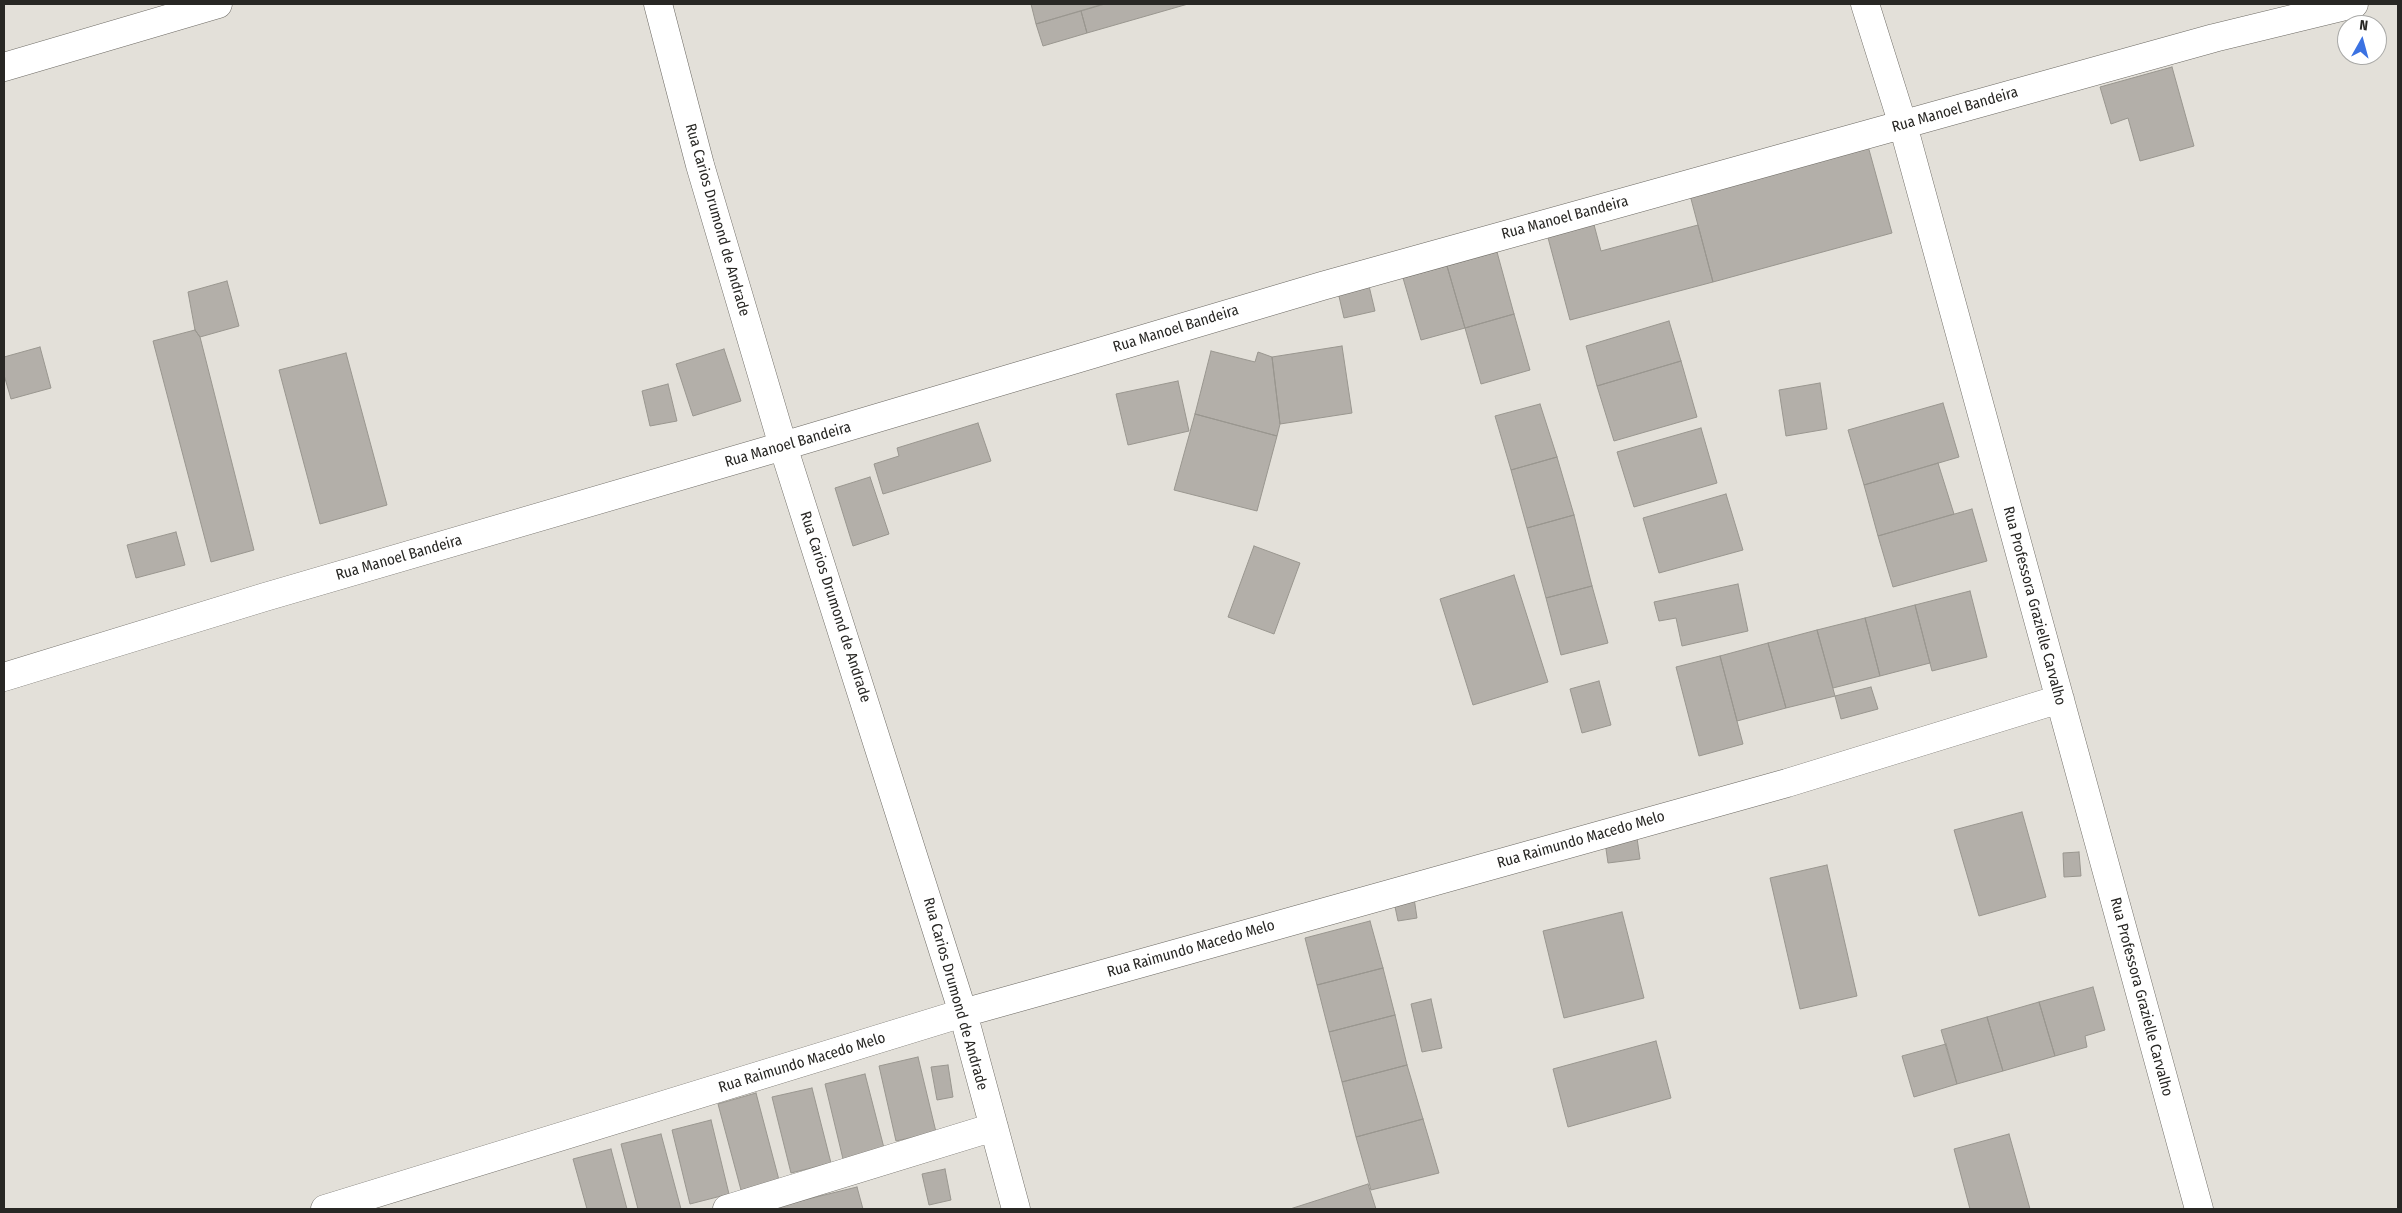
<!DOCTYPE html>
<style>
body{margin:0}
#map{position:relative;width:2402px;height:1213px;overflow:hidden;background:#e3e0d9;font-family:"Fira Sans Condensed",sans-serif}
canvas{display:block}
.frame{position:absolute;inset:0;border:5px solid #282724;pointer-events:none}
.north{position:absolute;left:2337px;top:15px;width:50px;height:50px;box-sizing:border-box;background:#fff;border:1px solid #a9a9a7;border-radius:50%;rotate:7deg;font-size:14px;font-weight:700;line-height:20px;text-align:center;color:#282724}
.north::after{content:'';display:block;margin:auto;width:18px;height:22px;background:#3b72e2;clip-path:polygon(50% 0,100% 100%,50% 72%,0 100%)}
</style>
<div id="map">
<canvas width="2402" height="1213"></canvas>
<div class="frame"></div>
<div class="north">N</div>
</div>
<script>
const g = document.querySelector('canvas').getContext('2d');
g.lineJoin = 'round';
function fill(path, color) {
  g.fillStyle = color;
  g.fill(path, 'evenodd');
}
function shape(rows) {
  const path = new Path2D();
  for (const r of rows) {
    path.moveTo(r[0], r[1]);
    for (let i = 2; i < r.length; i += 2) path.lineTo(r[i], r[i + 1]);
  }
  return path;
}
function strokePath(path, color, width, dash) {
  g.strokeStyle = color;
  g.lineWidth = width;
  g.lineCap = dash ? 'butt' : 'round';
  g.setLineDash(dash || []);
  g.stroke(path);
}
function label(font, color, halo, rows, align = 'center') {
  g.font = font + ' "Fira Sans Condensed",sans-serif';
  g.lineWidth = 4;
  g.setLineDash([]);
  g.textBaseline = 'middle';
  g.strokeStyle = halo;
  g.fillStyle = color;
  for (const [text, x, y, turn = 0] of rows) {
    g.save();
    g.translate(x, y);
    g.rotate((+turn || 0) * Math.PI / 180);
    g.textAlign = isNaN(turn) ? turn : align;
    if (halo) g.strokeText(text, 0, 0);
    g.fillText(text, 0, 0);
    g.restore();
  }
}
const building = shape([
 [1031,4,1100,4,1100,5,1036,24,1031,4],
 [1105,4,1188,4,1087,33,1081,11,1105,4],
 [1081,11,1087,33,1043,46,1036,24,1081,11],
 [2172,67,2194,146,2140,161,2128,118,2111,124,2100,87,2172,67],
 [1868,146,1892,233,1713,282,1690,195,1868,146],
 [1593,221,1601,251,1698,225,1713,282,1570,320,1547,234,1593,221],
 [1497,252,1514,314,1465,328,1447,266,1497,252],
 [1447,266,1465,328,1421,340,1403,278,1447,266],
 [227,281,239,326,200,337,195,330,188,292,227,281],
 [1369,286,1375,311,1344,318,1338,292,1369,286],
 [1514,314,1530,370,1481,384,1465,328,1514,314],
 [1669,321,1681,361,1597,386,1586,346,1669,321],
 [195,330,200,337,254,550,211,562,153,341,195,330],
 [1342,346,1352,413,1280,424,1272,357,1342,346],
 [40,347,51,388,11,399,4,375,4,357,40,347],
 [724,349,741,401,693,416,676,364,724,349],
 [1211,351,1255,362,1258,352,1272,357,1280,424,1277,436,1195,414,1211,351],
 [346,353,387,505,320,524,279,370,346,353],
 [1681,361,1697,417,1614,441,1597,386,1681,361],
 [1178,381,1189,431,1128,445,1116,394,1178,381],
 [1820,383,1827,429,1786,436,1779,390,1820,383],
 [668,384,677,421,650,426,642,391,668,384],
 [1943,403,1959,457,1864,485,1848,430,1943,403],
 [1540,404,1557,457,1511,470,1495,416,1540,404],
 [1195,414,1277,436,1257,511,1174,490,1195,414],
 [978,423,991,461,883,494,874,464,899,456,897,448,978,423],
 [1701,428,1717,483,1634,507,1617,452,1701,428],
 [1557,457,1574,515,1527,528,1511,470,1557,457],
 [1938,463,1954,514,1878,536,1864,485,1938,463],
 [870,477,889,534,853,546,835,488,870,477],
 [1726,494,1743,550,1659,573,1643,518,1726,494],
 [1972,509,1987,561,1893,587,1878,536,1972,509],
 [1574,515,1592,586,1546,598,1527,528,1574,515],
 [176,532,185,565,136,578,127,545,176,532],
 [1254,546,1300,563,1274,634,1228,617,1254,546],
 [1514,575,1548,682,1473,705,1440,599,1514,575],
 [1738,584,1748,631,1682,646,1676,618,1659,621,1654,602,1738,584],
 [1592,586,1608,643,1561,655,1546,598,1592,586],
 [1970,591,1987,657,1932,671,1915,605,1970,591],
 [1915,605,1930,663,1880,676,1865,618,1915,605],
 [1865,618,1880,676,1833,688,1817,630,1865,618],
 [1817,630,1835,696,1786,708,1768,643,1817,630],
 [1768,643,1786,708,1737,721,1720,656,1768,643],
 [1720,656,1743,744,1699,756,1676,667,1720,656],
 [1599,681,1611,725,1582,733,1570,689,1599,681],
 [1871,687,1878,709,1841,719,1835,696,1871,687],
 [2022,812,2046,897,1979,916,1954,830,2022,812],
 [1637,838,1640,859,1608,863,1605,842,1637,838],
 [2079,852,2081,876,2064,877,2063,853,2079,852],
 [1827,865,1857,996,1800,1009,1770,878,1827,865],
 [1414,898,1417,918,1398,921,1394,902,1414,898],
 [1622,912,1644,998,1564,1018,1543,931,1622,912],
 [1370,921,1383,968,1317,985,1305,938,1370,921],
 [1383,968,1395,1015,1329,1032,1317,985,1383,968],
 [2093,987,2105,1030,2085,1036,2087,1047,2055,1056,2039,1002,2093,987],
 [1431,999,1442,1048,1422,1052,1411,1004,1431,999],
 [2039,1002,2055,1056,2003,1071,1987,1017,2039,1002],
 [1395,1015,1407,1065,1342,1082,1329,1032,1395,1015],
 [1987,1017,2003,1071,1957,1084,1941,1030,1987,1017],
 [1656,1041,1671,1098,1568,1127,1553,1069,1656,1041],
 [1946,1044,1957,1084,1914,1097,1902,1056,1946,1044],
 [918,1057,936,1132,896,1141,879,1066,918,1057],
 [948,1065,953,1097,937,1100,931,1067,948,1065],
 [1407,1065,1423,1119,1356,1137,1342,1082,1407,1065],
 [865,1074,884,1148,843,1159,825,1084,865,1074],
 [812,1088,831,1163,791,1173,772,1097,812,1088],
 [756,1093,779,1180,741,1190,718,1104,756,1093],
 [1423,1119,1439,1173,1371,1190,1356,1137,1423,1119],
 [711,1120,729,1194,690,1204,672,1130,711,1120],
 [661,1134,681,1209,638,1209,621,1144,661,1134],
 [2009,1134,2030,1209,1970,1209,1954,1149,2009,1134],
 [611,1149,627,1209,587,1209,573,1159,611,1149],
 [945,1169,951,1200,929,1205,922,1174,945,1169],
 [1368,1184,1376,1209,1290,1209,1368,1184],
 [857,1187,863,1209,767,1209,857,1187]
]);
const minor = shape([
 [658,4,700,165,783,446,963,1013,1016,1209],
 [1865,4,1903,125,2199,1209],
 [4,67,218,4],
 [4,677,265,597,783,446,1322,286,2214,38,2354,4],
 [325,1209,963,1013,1787,783,2060,699],
 [727,1209,994,1127]
]);
const streetNames = [
 ["Rua Manoel Bandeira",1955,110,-16],
 ["Rua Manoel Bandeira",1565,218,-15],
 ["Rua Carios Drumond de Andrade",717,220,74],
 ["Rua Manoel Bandeira",1176,329,-17],
 ["Rua Manoel Bandeira",788,445,-16],
 ["Rua Manoel Bandeira",399,558,-16],
 ["Rua Professora Grazielle Carvalho",2034,606,75],
 ["Rua Carios Drumond de Andrade",835,607,72],
 ["Rua Raimundo Macedo Melo",1581,840,-16],
 ["Rua Raimundo Macedo Melo",1191,949,-16],
 ["Rua Carios Drumond de Andrade",955,994,74],
 ["Rua Professora Grazielle Carvalho",2141,997,75],
 ["Rua Raimundo Macedo Melo",802,1063,-17]
];
fill(building, '#b3afa9');
strokePath(building, '#99968f', 1);
strokePath(minor, '#6d6a64', 29);
strokePath(minor, '#fff', 28);
label('15px', '#282724', '#fff', streetNames);
</script>
